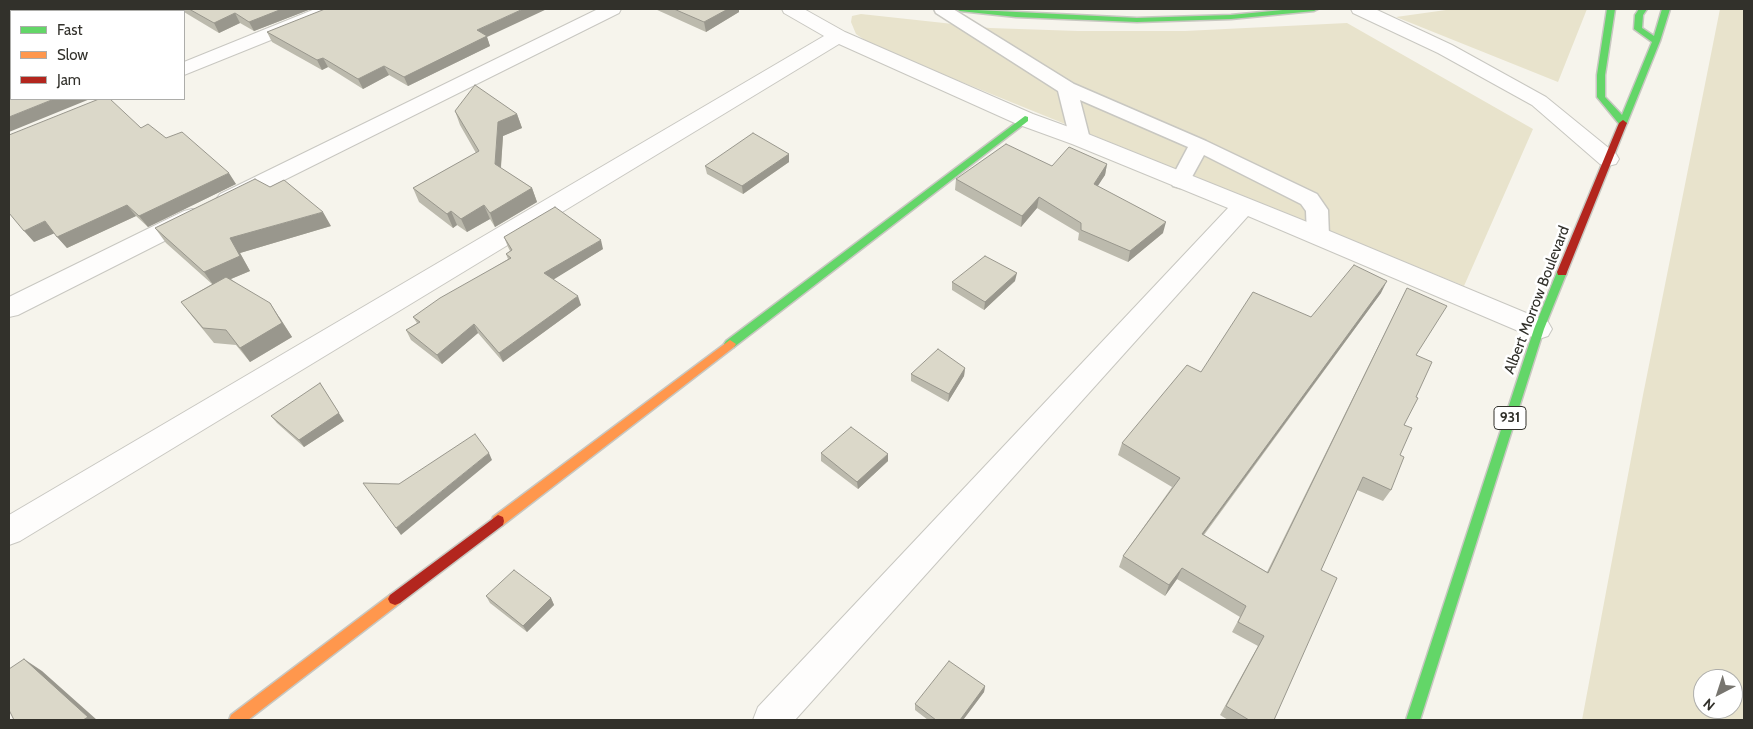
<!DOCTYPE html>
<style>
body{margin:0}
#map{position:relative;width:1753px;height:729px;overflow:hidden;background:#f6f4ec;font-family:Cabin,sans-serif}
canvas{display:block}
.frame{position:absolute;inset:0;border:10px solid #32312b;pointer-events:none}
.legend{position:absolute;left:10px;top:10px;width:175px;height:90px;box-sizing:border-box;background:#fff;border:1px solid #adadaa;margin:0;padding:6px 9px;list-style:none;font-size:15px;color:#32312b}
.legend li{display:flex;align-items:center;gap:10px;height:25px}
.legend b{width:25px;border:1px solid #adadaa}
.north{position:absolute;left:1693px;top:669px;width:50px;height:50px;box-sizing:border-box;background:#fff;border:1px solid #adadaa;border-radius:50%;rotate:220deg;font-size:14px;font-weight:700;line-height:20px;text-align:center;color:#32312b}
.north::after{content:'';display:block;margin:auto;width:18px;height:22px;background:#77756f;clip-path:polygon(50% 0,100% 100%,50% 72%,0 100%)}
</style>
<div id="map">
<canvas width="1753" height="729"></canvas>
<div class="frame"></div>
<ul class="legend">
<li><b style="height:6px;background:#63d668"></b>Fast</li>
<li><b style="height:6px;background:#ff974d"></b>Slow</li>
<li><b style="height:6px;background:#b3261e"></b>Jam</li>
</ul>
<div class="north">N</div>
</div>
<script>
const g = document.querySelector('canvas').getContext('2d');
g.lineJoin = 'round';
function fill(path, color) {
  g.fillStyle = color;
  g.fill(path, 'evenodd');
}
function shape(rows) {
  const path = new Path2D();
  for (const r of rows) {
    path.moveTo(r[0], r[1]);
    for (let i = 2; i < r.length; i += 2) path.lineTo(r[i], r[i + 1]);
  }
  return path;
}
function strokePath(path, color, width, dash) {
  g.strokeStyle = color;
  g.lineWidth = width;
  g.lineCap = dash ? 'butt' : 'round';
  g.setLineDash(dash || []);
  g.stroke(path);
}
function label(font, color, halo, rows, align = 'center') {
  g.font = font + ' Cabin,sans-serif';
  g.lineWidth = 5;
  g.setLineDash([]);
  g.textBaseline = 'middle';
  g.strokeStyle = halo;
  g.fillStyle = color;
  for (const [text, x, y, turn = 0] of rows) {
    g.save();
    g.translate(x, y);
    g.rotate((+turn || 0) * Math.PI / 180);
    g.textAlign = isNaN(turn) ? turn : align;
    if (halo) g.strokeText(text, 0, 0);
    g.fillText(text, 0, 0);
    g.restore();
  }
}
const green = shape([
 [1453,9,1587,9,1558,82,1396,17],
 [1720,9,1744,9,1744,720,1582,720,1643,395],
 [1703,679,1733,679,1733,709,1703,709],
 [861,14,990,28,1078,31,1185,31,1347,23,1533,129,1464,286,873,46,856,34,851,22,852,16]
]);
const lane = shape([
 [934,9,953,9,1074,84,1206,141,1317,194,1328,210,1329,236,1326,241,1318,243,1310,241,1307,236,1306,211,1301,204,1204,155,1187,186,1180,188,1173,186,1170,181,1188,147,1080,100,1090,139,1087,143,1080,145,1073,143,1070,139,1058,91,936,13,934,9]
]);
const street = shape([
 [37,9,61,9,60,11,36,11,37,9],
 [315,9,340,9,338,13,184,75,184,62,315,9],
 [598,9,621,9,619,13,236,204,228,207,220,204,216,199,220,194,598,9],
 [782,9,804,9,845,32,1033,114,1088,134,1327,230,1548,322,1552,329,1548,336,1539,339,1530,336,1248,216,795,720,753,720,758,707,1228,208,1072,144,1017,124,839,44,20,541,9,545,9,515,824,36,784,13,782,9],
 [1351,9,1375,9,1452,45,1546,97,1616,154,1619,159,1616,164,1608,166,1600,164,1532,105,1438,53,1353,13,1351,9],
 [11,17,11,29,9,30,9,18,11,17],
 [192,209,200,211,204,217,200,223,18,315,9,317,9,297,184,211,192,209]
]);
const fast = shape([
 [956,9,1137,18,1231,15,1293,9,1318,9,1314,11,1231,19,1137,22,1016,17,960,11,956,9],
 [1607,9,1615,9,1605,75,1605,97,1622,115,1652,42,1634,29,1635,15,1639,9,1647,9,1643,15,1642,28,1654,36,1662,9,1670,9,1660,41,1627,123,1623,126,1620,125,1597,97,1597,75,1607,9],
 [1025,116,1028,117,1028,121,734,347,726,347,724,344,726,341,1025,116],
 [1562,268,1567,272,1544,329,1420,720,1406,720,1534,329,1557,272,1562,268]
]);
const slow = shape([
 [730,340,736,344,734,347,503,525,498,527,493,525,492,521,493,517,730,340],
 [395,593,400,595,402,599,400,603,248,720,229,720,231,715,390,595,395,593]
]);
const jam = shape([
 [1623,120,1627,123,1567,272,1566,275,1558,275,1557,272,1619,123,1623,120],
 [498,515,503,517,504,521,503,525,400,603,395,605,390,603,388,599,390,595,498,515]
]);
const wall = shape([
 [179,9,311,9,254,31,240,23,219,33],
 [655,9,739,9,739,12,706,32],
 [267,32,487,37,490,46,408,86,389,75,363,89,328,67,322,70,272,42],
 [455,111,517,114,522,128,503,136,501,168,532,188,537,202,495,227,490,219,467,232,457,225,453,228,419,202,413,188,476,153,460,125],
 [141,128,166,138,236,184,148,227,136,216,67,248,54,233,34,242],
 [789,154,789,162,743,194,707,174,705,166],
 [1107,164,1105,175,1097,186,1163,233,1128,262,1078,240,1079,233,1037,208,1021,227,955,190,956,179,1052,166],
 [331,226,240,253,250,271,231,279,280,318,292,337,250,362,236,345,214,343,192,316,181,302,212,284,166,243,155,228],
 [504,237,603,249,553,279,581,305,503,362,478,333,442,364,411,340,406,330,417,323,413,317,508,259,506,254,510,251,508,247],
 [1015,281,984,310,952,290,952,282],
 [1407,288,1416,355,1416,397,1404,425,1400,455,1391,490,1383,501,1357,490,1321,570,1274,720,1228,720,1220,715,1258,646,1232,632,1240,617,1177,579,1165,596,1119,567,1123,556,1172,487,1118,455,1122,443,1201,372,1311,317,1381,293,1204,535,1267,572,1401,300],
 [965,368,964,376,948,402,911,381,911,374],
 [271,416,344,421,304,447,277,423],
 [821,453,888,461,858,489,821,461],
 [486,596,551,598,554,605,527,632,490,603],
 [985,686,984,692,963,720,928,720,915,710,915,704]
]);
const shadedWall = shape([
 [282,9,311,9,254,31,249,22],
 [523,9,547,9,487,37,490,46,408,86,404,77,477,30],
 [728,9,739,9,739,12,706,32,704,22],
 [235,13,240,23,219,33,214,23],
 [323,58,328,67,322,70,317,60],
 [384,66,389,75,363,89,358,79],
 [54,99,90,99,9,132,9,117],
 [517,114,522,128,503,136,500,178,495,164,498,122],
 [789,154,789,162,743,194,742,186],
 [1107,164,1105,175,1092,195,1094,184],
 [229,173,236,184,148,227,139,216],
 [532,188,537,202,495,227,490,213],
 [1039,197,1037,208,1021,227,1022,216],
 [127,205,136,216,67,248,57,237],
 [484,205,490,219,467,232,461,219],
 [451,211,457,225,453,228,447,214],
 [323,212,331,226,240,253,250,271,214,286,204,272,230,238],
 [45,221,55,233,34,242,24,231],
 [1166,222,1163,233,1128,262,1130,251],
 [601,240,603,249,548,283,544,273],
 [1017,273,1015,281,984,310,985,302],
 [1387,281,1381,293,1196,544,1202,534],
 [578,296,581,305,503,362,499,353],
 [270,303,292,337,250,362,240,348],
 [474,324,478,333,442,364,437,355],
 [965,368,964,376,948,402,949,394],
 [320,383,344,421,304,447,299,440],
 [489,453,492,460,401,535,396,528],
 [888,454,888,461,858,489,857,482],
 [1182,568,1177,579,1165,596,1169,585],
 [551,598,554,605,527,632,523,626],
 [24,659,42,671,97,720,83,720],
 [985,686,984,692,963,720,960,720]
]);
const building = shape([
 [189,9,282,9,249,22,235,13,214,23,189,9],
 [325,9,523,9,477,30,487,36,404,77,384,66,358,79,323,58,317,60,267,32,325,9],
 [674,9,728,9,704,22,674,9],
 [11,30,11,99,54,99,9,117,9,31,11,30],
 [475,85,517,114,498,122,495,164,532,188,490,213,484,205,461,219,451,211,447,214,413,188,479,151,455,111,475,85],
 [99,99,110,99,141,128,148,124,166,138,182,132,229,173,139,216,127,205,57,237,45,221,24,231,9,213,9,135,99,99],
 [753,133,789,154,742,186,705,166,753,133],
 [1006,144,1052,166,1069,147,1107,164,1094,184,1166,222,1130,251,1081,230,1081,223,1039,197,1022,216,956,179,1006,144],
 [255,179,270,187,284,180,323,212,230,238,240,256,204,272,155,228,255,179],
 [555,207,601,240,544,273,578,296,499,353,474,324,437,355,406,330,420,322,413,317,440,298,511,258,506,254,512,250,504,237,555,207],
 [985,256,1017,273,985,302,952,282,985,256],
 [1354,265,1387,281,1202,534,1268,573,1407,288,1447,306,1416,355,1432,362,1416,397,1418,398,1404,425,1412,428,1400,455,1404,457,1391,490,1363,477,1321,570,1337,578,1274,720,1249,720,1226,706,1264,636,1238,622,1246,606,1182,568,1169,585,1123,556,1180,478,1122,443,1187,365,1201,372,1253,292,1311,317,1354,265],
 [226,277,270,303,282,323,240,348,226,330,203,328,181,302,226,277],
 [938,349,965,368,949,394,911,374,938,349],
 [320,383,339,413,299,440,271,416,320,383],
 [851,427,888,454,857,482,821,453,851,427],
 [475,434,489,453,396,528,363,483,399,484,475,434],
 [514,570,551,598,523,626,486,596,514,570],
 [24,659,88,717,83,720,14,720,9,710,9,669,24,659],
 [949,661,985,686,960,720,936,720,915,704,949,661]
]);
const shields = [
 [1510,418,32]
];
const shieldNames = [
 ["931",1510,418]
];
const streetNames = [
 ["Albert Morrow Boulevard",1537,300,-69]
];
fill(green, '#e8e3cc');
strokePath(lane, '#c8c7c1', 3);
strokePath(street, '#c8c7c1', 2);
strokePath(fast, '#c8c7c1', 3);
strokePath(slow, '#c8c7c1', 3);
strokePath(jam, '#c8c7c1', 3);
fill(lane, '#fefdfc');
fill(street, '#fefdfc');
fill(fast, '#63d668');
fill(slow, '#ff974d');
fill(jam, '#b3261e');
fill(wall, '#bcbaad');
fill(shadedWall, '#99978d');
fill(building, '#dbd8c9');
strokePath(building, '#99978d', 1);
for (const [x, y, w] of shields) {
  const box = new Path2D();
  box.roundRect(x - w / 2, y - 11.5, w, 23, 4);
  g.fillStyle = '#fff';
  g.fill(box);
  strokePath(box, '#32312b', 1);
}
label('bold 14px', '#32312b', null, shieldNames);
label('15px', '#32312b', '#fff', streetNames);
</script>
